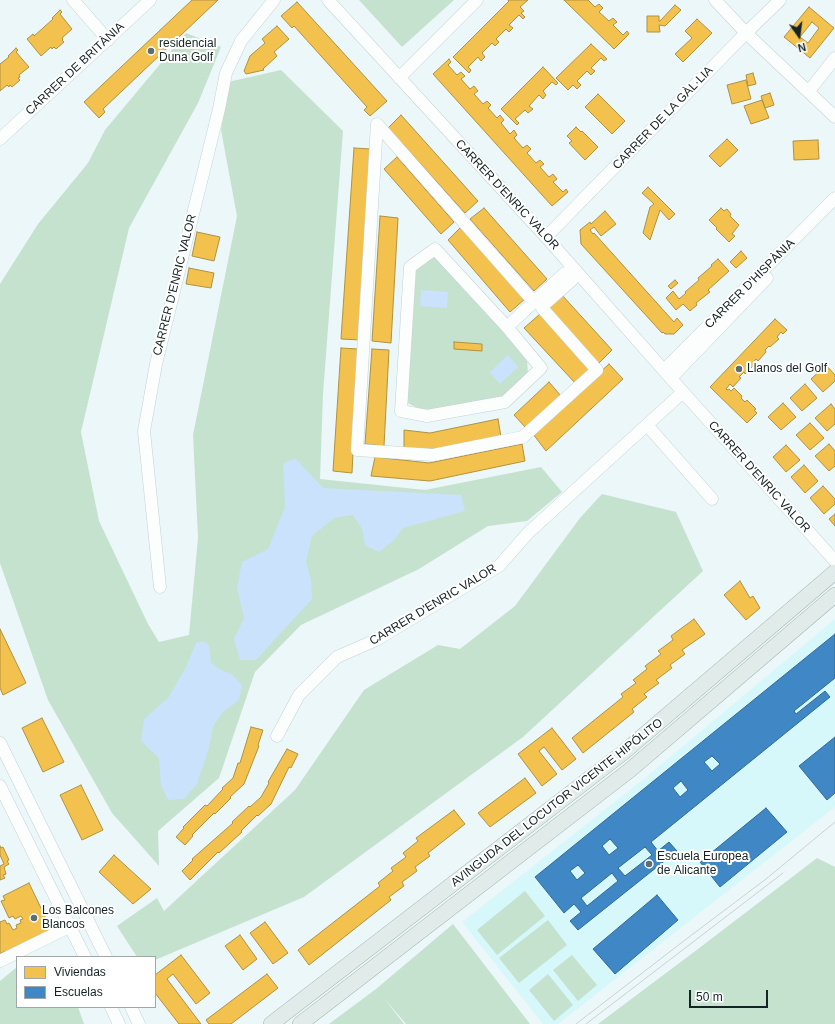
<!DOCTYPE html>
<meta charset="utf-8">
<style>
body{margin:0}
#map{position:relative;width:835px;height:1024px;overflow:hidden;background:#ebf7f8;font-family:Arial,sans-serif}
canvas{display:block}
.legend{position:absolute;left:16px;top:956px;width:140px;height:52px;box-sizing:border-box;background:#fff;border:1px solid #a1a7a7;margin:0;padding:5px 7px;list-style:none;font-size:12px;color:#142324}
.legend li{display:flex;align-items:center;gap:8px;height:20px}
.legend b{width:20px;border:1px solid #a1a7a7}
.north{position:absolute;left:779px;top:16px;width:40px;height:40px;-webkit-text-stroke:3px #fff;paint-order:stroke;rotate:166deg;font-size:11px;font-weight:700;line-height:16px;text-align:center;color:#142324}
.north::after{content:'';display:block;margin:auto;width:14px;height:18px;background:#142324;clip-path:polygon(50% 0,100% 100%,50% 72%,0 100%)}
.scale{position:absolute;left:689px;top:990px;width:79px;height:18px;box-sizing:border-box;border:2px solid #142324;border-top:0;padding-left:5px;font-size:12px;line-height:14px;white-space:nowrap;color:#142324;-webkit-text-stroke:3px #fff;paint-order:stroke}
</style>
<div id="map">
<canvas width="835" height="1024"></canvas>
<ul class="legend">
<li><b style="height:11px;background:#f2c14e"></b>Viviendas</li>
<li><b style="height:11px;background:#3f88c5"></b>Escuelas</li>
</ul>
<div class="north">N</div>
<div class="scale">50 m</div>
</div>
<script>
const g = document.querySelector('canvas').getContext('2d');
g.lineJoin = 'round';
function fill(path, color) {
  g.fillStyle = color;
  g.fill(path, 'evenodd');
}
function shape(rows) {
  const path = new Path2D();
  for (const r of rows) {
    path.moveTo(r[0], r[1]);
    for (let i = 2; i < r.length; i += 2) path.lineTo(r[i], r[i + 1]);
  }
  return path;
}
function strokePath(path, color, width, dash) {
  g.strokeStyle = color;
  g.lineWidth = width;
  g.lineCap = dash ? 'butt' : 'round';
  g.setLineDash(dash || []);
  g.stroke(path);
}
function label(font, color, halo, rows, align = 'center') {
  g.font = font + ' Arial,sans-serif';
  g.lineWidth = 4;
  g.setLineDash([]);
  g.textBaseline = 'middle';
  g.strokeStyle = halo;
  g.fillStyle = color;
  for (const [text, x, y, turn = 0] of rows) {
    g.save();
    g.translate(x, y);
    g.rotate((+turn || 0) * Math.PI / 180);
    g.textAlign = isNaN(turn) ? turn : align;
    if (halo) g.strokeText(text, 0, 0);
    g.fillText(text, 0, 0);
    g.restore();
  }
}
const built = shape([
 [835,619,835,807,558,1024,543,1024,462,922,645,778]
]);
const green = shape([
 [359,0,454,0,402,47],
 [186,33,221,47,198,103,129,228,81,432,99,521,148,624,159,642,189,635,198,538,193,435,237,216,221,130,228,82,281,70,343,131,323,394,320,479,425,490,541,467,562,492,527,521,488,526,419,569,301,625,255,672,219,778,158,831,159,866,112,813,48,700,0,563,0,284,38,224,88,163,105,130],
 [437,257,527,359,528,374,503,399,427,413,406,402,416,271,425,260],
 [602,494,676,512,703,571,523,737,304,897,155,960,155,957,137,957,117,926,157,898,164,911,295,790,364,690,438,645,460,649,515,606,580,518],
 [817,858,835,867,835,1024,598,1024,698,949],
 [525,891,545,916,497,955,477,930],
 [548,920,567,945,519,983,499,958],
 [453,924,530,1024,406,1024,384,998,404,1024,329,1024,376,989],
 [572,955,597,985,578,1001,553,970],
 [17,967,17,1007,78,1007,84,1024,0,1024,0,981],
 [548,974,573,1005,554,1021,529,990]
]);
const water = shape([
 [421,290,448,292,447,308,420,306],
 [508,355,518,367,500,384,490,372],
 [295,458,323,488,461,495,465,511,403,528,394,540,379,552,365,545,362,529,353,515,334,518,312,536,306,562,311,580,312,599,256,660,240,660,234,639,244,618,237,588,242,562,268,549,285,507,283,464],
 [203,641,209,645,211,663,221,670,233,675,242,686,239,700,223,712,213,726,209,748,197,784,184,799,168,800,161,785,159,758,141,741,144,719,168,698,186,667,196,643]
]);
const homes = shape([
 [192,0,218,0,103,109,105,112,99,118,84,102,192,0],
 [508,0,528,0,520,7,524,11,521,13,525,17,523,19,519,15,509,25,513,28,509,32,506,29,496,39,499,42,495,46,492,43,482,53,485,57,481,61,478,57,468,67,471,70,469,73,453,57,509,1,508,0],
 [564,0,588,0,595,7,599,4,603,8,599,12,609,21,613,18,617,22,613,25,623,35,627,31,629,34,614,49,564,0],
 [297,2,387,101,370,116,364,110,367,107,294,26,292,28,281,16,297,2],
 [675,5,681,10,665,26,659,25,660,32,647,32,647,16,659,16,659,21,660,21,675,5],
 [809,7,834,28,810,58,784,37,809,7],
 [812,22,819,28,808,43,800,37,812,22],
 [60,10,62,12,60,14,72,29,62,38,63,39,62,40,64,42,56,49,54,47,52,49,51,47,41,56,27,39,33,34,34,36,53,19,52,18,60,10],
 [697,19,712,33,683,62,675,54,692,38,685,31,697,19],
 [277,26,289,39,274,52,277,56,263,69,264,70,246,74,244,71,250,56,265,43,262,39,277,26],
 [591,44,607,59,604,61,601,58,591,68,595,71,591,75,587,71,577,81,581,85,577,89,573,85,568,90,556,78,591,44],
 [16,48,18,50,16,52,29,67,19,75,20,77,18,78,20,80,12,87,10,85,9,87,7,85,0,91,0,64,9,57,8,56,16,48],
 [449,59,451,62,448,65,457,75,461,72,465,76,461,79,470,89,474,86,478,91,474,94,483,104,487,101,491,105,488,108,497,118,500,115,504,120,501,123,510,134,514,130,517,135,514,138,523,148,527,145,531,149,527,153,536,163,540,160,544,164,540,167,549,177,553,174,557,179,553,182,563,192,566,189,568,192,552,206,433,74,449,59],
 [543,67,558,83,556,85,552,82,543,91,546,95,543,99,539,95,529,106,533,109,528,113,525,110,515,119,519,123,517,125,501,109,543,67],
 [753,73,756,84,748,86,746,75,753,73],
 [746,80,751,99,732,104,727,85,746,80],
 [770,93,774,105,765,108,761,96,770,93],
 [598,94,625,121,612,134,585,107,598,94],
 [762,100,769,118,751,124,744,106,762,100],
 [401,115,478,201,465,213,388,128,401,115],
 [576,127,581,132,582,131,598,147,585,160,569,143,572,141,567,136,576,127],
 [727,139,738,150,720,167,709,156,727,139],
 [818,140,819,159,794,160,793,141,818,140],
 [354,148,371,149,360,340,341,339,354,148],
 [397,157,454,222,441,234,384,169,397,157],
 [648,187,675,214,669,220,660,210,650,240,643,233,650,207,654,204,642,193,648,187],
 [484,208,547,279,534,291,470,219,484,208],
 [721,208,724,211,727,209,731,214,730,216,739,225,732,234,735,236,729,242,716,229,717,228,709,220,721,208],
 [605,211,616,224,601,236,594,227,590,230,593,234,594,233,674,322,677,318,683,325,674,334,665,334,663,332,662,333,581,244,580,230,590,222,591,224,605,211],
 [380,216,398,218,391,343,372,341,380,216],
 [461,227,526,298,510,312,448,240,461,227],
 [197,232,220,237,214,261,192,256,197,232],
 [741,251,747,258,736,268,730,262,741,251],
 [718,259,729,271,708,290,710,292,696,303,697,305,690,311,683,304,676,310,666,298,673,291,679,299,686,293,685,292,699,280,698,278,712,266,711,265,718,259],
 [189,268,214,273,211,288,186,284,189,268],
 [675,280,678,283,671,289,668,286,675,280],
 [561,294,612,350,598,364,548,306,561,294],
 [540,314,591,370,576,384,524,328,540,314],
 [775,319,787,330,783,334,781,332,777,337,779,339,770,347,769,346,765,350,766,352,758,361,756,359,752,364,754,365,745,374,744,372,739,377,741,378,733,387,730,384,726,389,727,390,729,389,731,391,734,388,742,396,741,398,745,402,747,400,756,409,754,410,757,413,747,423,710,387,775,319],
 [454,342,482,344,482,351,454,349,454,342],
 [341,348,358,349,352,473,333,471,341,348],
 [372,349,389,350,384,446,365,444,372,349],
 [609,364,623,379,546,451,533,434,609,364],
 [826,365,835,375,835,381,823,392,811,379,826,365],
 [549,382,561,396,526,428,514,415,549,382],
 [805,384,817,398,802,411,790,398,805,384],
 [783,403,796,417,781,430,768,417,783,403],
 [831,404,835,409,835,424,827,431,815,418,831,404],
 [498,419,501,437,436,449,404,448,404,430,430,433,498,419],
 [810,423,824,438,810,450,796,435,810,423],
 [522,444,525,461,430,481,371,476,375,457,429,463,522,444],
 [829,444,835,451,835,466,829,471,815,456,829,444],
 [786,445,800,460,786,472,773,457,786,445],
 [804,465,818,481,805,493,791,477,804,465],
 [823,486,835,499,835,504,824,514,810,498,823,486],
 [835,514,835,526,829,519,835,514],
 [740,581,750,598,753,596,760,608,746,620,724,595,740,581],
 [694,619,705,634,682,650,685,654,670,665,672,668,656,680,659,683,644,694,647,697,632,709,634,712,583,753,572,738,623,697,621,694,636,683,633,680,647,669,645,666,661,654,658,651,673,640,671,636,694,619],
 [0,629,26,683,3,695,0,688,0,629],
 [42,718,64,762,43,772,22,728,42,718],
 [251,727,263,730,258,745,259,746,244,784,230,797,231,798,215,814,214,813,192,835,193,836,185,845,176,837,184,828,183,827,205,805,207,806,223,789,222,788,233,778,238,763,240,763,251,727],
 [552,728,576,759,562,770,544,747,539,751,557,774,542,786,518,754,552,728],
 [287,749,298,754,291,768,289,767,271,804,258,816,257,815,241,831,242,832,219,853,218,852,190,880,182,871,193,860,192,859,233,823,232,822,249,806,250,807,261,797,269,783,268,782,287,749],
 [525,778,536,793,490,827,478,813,525,778],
 [81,785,103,830,82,840,60,795,81,785],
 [454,810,465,824,428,853,430,856,415,867,417,871,402,882,404,886,389,897,391,900,309,965,298,950,380,886,378,883,393,871,391,868,406,857,403,853,418,841,416,838,454,810],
 [0,846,1,848,3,847,9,860,7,861,9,864,4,867,6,874,3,875,5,878,0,880,0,866,4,864,0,855,0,846],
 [114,855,151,889,133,904,99,872,114,855],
 [29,883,52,931,6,953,5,951,0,954,0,922,5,920,7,924,9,923,13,930,17,928,16,925,21,923,20,920,23,919,21,916,15,919,13,916,9,918,1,901,5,900,3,896,29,883],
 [265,922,288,953,273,964,250,933,265,922],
 [240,935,257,959,243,970,225,946,240,935],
 [181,955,210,993,196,1004,173,974,167,979,201,1024,179,1024,155,993,155,975,181,955],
 [267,974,278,988,231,1024,209,1024,206,1020,267,974]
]);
const schools = shape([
 [835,634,835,678,794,711,796,714,825,691,830,697,651,842,658,851,669,842,677,851,578,930,570,921,581,912,574,904,564,913,535,877,835,634],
 [712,756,720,764,712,771,704,762,712,756],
 [681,781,688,790,680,797,673,788,681,781],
 [610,839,618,848,609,855,602,846,610,839],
 [645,847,652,855,625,876,618,868,645,847],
 [578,865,585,873,577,880,570,871,578,865],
 [612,873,618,881,587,906,581,898,612,873],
 [835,737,835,793,827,800,799,766,835,737],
 [766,808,787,832,720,887,700,862,766,808],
 [657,895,678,920,615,974,593,949,657,895]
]);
const minor = shape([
 [73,0,108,40],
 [328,0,546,237,690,400,835,561],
 [715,0,746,33,835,117],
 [399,78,477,0],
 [809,91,835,58],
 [0,139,150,0],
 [546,237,746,33,780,0],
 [534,302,377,124,357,450,433,455,523,437,597,370,542,308],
 [547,302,572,280],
 [507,327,541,368,505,402,427,416,401,411,410,267,435,249,507,327,565,273],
 [664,370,835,198],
 [671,378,767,278],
 [647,425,712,499],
 [160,587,144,431,156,364,219,109,226,73,241,41,274,0],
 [277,736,299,695,337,657,376,640,499,566,528,533,683,392],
 [0,743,106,957],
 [0,786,85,957],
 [0,961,69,927],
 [111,1007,119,1024],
 [131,1007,139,1024]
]);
const major = shape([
 [271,1024,624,752,835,572],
 [300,1024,630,770,835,595]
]);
const tram = shape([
 [576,1024,685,940,766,879,835,822],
 [586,1024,783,873]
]);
const markers = [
 [151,51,4,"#5f6d6e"],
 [739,369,4,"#5f6d6e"],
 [649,864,4,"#5f6d6e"],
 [34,918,4,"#5f6d6e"]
];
const poiNames = [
 ["residencial",159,44],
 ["Duna Golf",159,58],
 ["Llanos del Golf",747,369],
 ["Escuela Europea",657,857],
 ["de Alicante",657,871],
 ["Los Balcones",42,911],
 ["Blancos",42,925]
];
const streetNames = [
 ["CARRER DE BRITÀNIA",75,69,-43],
 ["CARRER DE LA GÀL·LIA",663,118,-46],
 ["CARRER D'ENRIC VALOR",507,195,47],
 ["CARRER D'HISPÀNIA",750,284,-45],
 ["CARRER D'ENRIC VALOR",175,285,-76],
 ["CARRER D'ENRIC VALOR",759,477,48],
 ["CARRER D'ENRIC VALOR",433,605,-31],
 ["AVINGUDA DEL LOCUTOR VICENTE HIPÓLITO",557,803,-38]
];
fill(built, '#d7f8fa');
fill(green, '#c5e2cf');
fill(water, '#cae2fc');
fill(homes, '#f2c14e');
strokePath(homes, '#af9241', 1);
fill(schools, '#3f88c5');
strokePath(schools, '#326a95', 1);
strokePath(minor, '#c5d2d3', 13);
strokePath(major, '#9bb0ad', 16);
strokePath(minor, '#fcfefe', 12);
strokePath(major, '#e1ebe9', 15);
strokePath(tram, '#cdd1d1', 1);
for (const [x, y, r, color] of markers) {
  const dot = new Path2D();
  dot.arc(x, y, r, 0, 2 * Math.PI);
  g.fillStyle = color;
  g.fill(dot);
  strokePath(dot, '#fff', 1.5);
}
label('12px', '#142324', '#fff', poiNames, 'left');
label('12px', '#142324', '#fff', streetNames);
</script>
